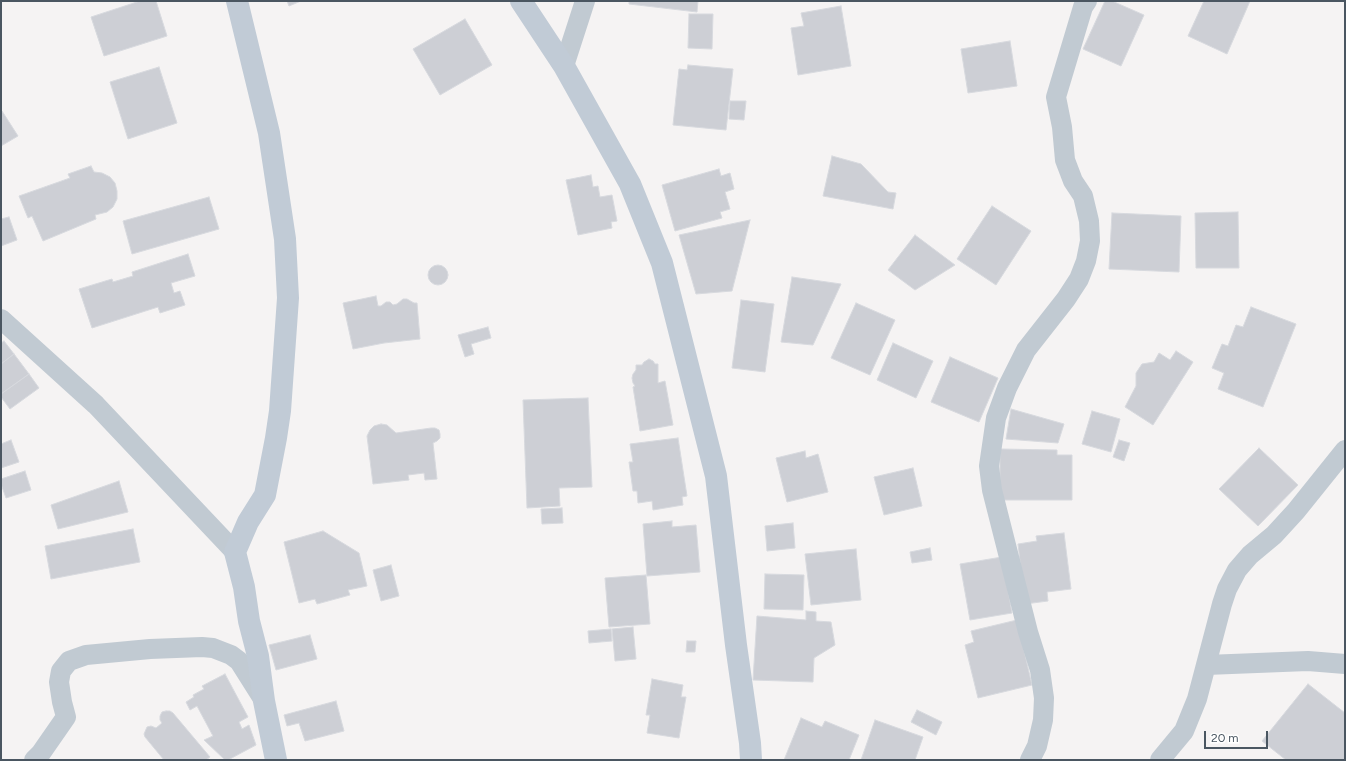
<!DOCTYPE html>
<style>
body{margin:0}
#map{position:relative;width:1346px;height:761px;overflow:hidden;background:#f5f3f3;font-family:Figtree,sans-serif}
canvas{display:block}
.frame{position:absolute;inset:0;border:2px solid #4a5661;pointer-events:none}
.scale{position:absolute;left:1204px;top:731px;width:64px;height:18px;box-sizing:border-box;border:2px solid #4a5661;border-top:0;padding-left:5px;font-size:12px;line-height:14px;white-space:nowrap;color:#4a5661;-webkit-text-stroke:3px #fff;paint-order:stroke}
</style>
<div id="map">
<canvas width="1346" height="761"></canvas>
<div class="frame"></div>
<div class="scale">20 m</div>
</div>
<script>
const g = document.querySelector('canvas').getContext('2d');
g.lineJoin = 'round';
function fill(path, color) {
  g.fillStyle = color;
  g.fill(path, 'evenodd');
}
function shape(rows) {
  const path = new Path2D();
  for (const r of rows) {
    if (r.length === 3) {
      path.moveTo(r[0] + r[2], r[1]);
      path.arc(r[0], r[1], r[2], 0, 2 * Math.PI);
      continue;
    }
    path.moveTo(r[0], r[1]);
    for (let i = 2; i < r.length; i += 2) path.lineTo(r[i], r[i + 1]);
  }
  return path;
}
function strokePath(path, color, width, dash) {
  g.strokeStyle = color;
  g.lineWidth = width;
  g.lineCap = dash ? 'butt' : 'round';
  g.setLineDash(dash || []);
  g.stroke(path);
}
const building = shape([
 [140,1,156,1,167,36,104,56,91,17,140,1],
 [287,1,301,1,289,6,287,1],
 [629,1,698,1,697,12,629,4,629,1],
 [1105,1,1112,1,1144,15,1121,66,1083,49,1105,1],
 [1204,1,1250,1,1227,54,1188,36,1204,1],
 [841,6,851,66,798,75,791,28,804,26,801,13,841,6],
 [689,14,713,14,712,49,688,48,689,14],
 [465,19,492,65,440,95,413,49,465,19],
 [1010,41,1017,86,968,93,961,49,1010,41],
 [688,65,733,69,726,130,673,125,679,69,687,70,688,65],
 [159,67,177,123,128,139,110,82,159,67],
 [730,101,746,101,744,120,729,119,730,101],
 [1,111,2,111,18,136,1,146,1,111],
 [832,156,861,164,888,192,896,193,893,209,823,196,832,156],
 [91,166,94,172,102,173,110,177,115,183,117,191,117,199,113,207,107,212,95,215,96,219,43,241,32,216,28,218,19,196,70,178,68,174,91,166],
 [719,169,721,176,730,173,734,189,725,192,730,209,720,212,722,218,675,231,662,185,719,169],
 [591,175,593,187,598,186,600,197,612,195,617,221,611,222,612,228,578,235,566,180,591,175],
 [209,197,219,229,132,254,123,221,209,197],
 [992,206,1031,231,996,285,957,259,992,206],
 [1238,212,1239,268,1196,268,1195,213,1238,212],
 [1112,213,1181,216,1179,272,1109,269,1112,213],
 [9,217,17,240,1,246,1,219,9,217],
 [750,220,732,291,696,294,679,235,750,220],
 [915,235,955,265,915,290,888,270,915,235],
 [188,254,195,276,171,283,174,293,180,291,185,305,160,313,158,307,92,328,79,289,112,279,113,282,133,276,132,272,188,254],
 [438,275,10],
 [792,277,841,284,813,345,781,342,792,277],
 [376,296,378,306,381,306,386,302,390,302,393,305,397,304,403,299,407,299,414,303,417,303,420,339,384,343,353,349,343,303,376,296],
 [741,300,774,304,765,372,732,368,741,300],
 [856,303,895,320,870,375,831,358,856,303],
 [1251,307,1296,324,1263,407,1218,389,1224,373,1212,368,1222,344,1228,346,1236,325,1243,327,1251,307],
 [488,327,491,338,471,344,474,354,465,357,458,335,488,327],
 [4,341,14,354,1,364,1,343,4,341],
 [893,343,933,361,916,398,877,380,893,343],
 [1176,351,1193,362,1153,425,1125,407,1136,386,1136,373,1142,364,1154,362,1159,353,1170,360,1176,351],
 [14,354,29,374,1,394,1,364,14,354],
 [950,357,998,378,979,422,931,402,950,357],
 [649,359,653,361,655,364,658,364,658,383,665,381,673,425,640,431,633,387,635,386,633,383,632,378,633,374,636,370,636,365,642,365,644,362,649,359],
 [29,374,39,388,10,409,1,397,1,394,29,374],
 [588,398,592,487,559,488,560,506,527,508,523,400,588,398],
 [1011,409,1064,424,1058,443,1006,439,1011,409],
 [1092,411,1120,419,1111,452,1082,444,1092,411],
 [381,424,387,425,396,433,431,428,435,428,439,430,440,434,440,438,437,441,433,443,437,479,425,480,424,473,408,475,409,480,373,484,367,436,370,430,374,426,381,424],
 [678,438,687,496,682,497,683,505,653,510,652,501,638,503,637,491,633,491,629,462,633,462,630,444,678,438],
 [11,440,19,462,1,468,1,444,11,440],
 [1119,440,1130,443,1124,461,1113,457,1119,440],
 [1259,448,1298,485,1258,526,1219,489,1259,448],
 [1000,449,1057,450,1057,455,1072,455,1072,500,1000,500,1000,449],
 [805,451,806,458,818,454,828,492,787,502,776,458,805,451],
 [913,468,922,506,884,515,874,477,913,468],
 [25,471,31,490,6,498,1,484,1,479,25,471],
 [119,481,128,512,58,529,51,505,119,481],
 [562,508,563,523,542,524,541,509,562,508],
 [672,521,672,527,696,525,700,572,647,576,643,524,672,521],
 [793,523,795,548,767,551,765,526,793,523],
 [133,529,140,562,51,579,45,546,133,529],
 [323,531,359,553,367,586,348,590,350,595,317,604,315,599,299,603,284,542,323,531],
 [1064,533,1071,589,1047,592,1048,601,1025,604,1018,544,1037,541,1036,536,1064,533],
 [930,548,932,560,912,563,910,552,930,548],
 [856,549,861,600,811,605,805,554,856,549],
 [1002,557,1012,613,970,620,960,564,1002,557],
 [391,565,399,596,381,601,373,570,391,565],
 [765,574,804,575,803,610,764,609,765,574],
 [646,575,650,624,609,627,605,578,646,575],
 [806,611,816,612,816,621,831,622,835,645,814,658,813,682,753,680,757,616,806,620,806,611],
 [1017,620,1032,685,978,698,965,645,974,642,971,631,1017,620],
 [633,627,636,659,615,661,612,629,633,627],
 [611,629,612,641,589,643,588,631,611,629],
 [310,635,317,659,276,670,269,645,310,635],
 [687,641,696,641,695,652,686,652,687,641],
 [225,674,248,717,239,722,242,729,249,725,256,745,228,760,225,760,204,740,213,736,197,706,190,710,186,702,194,697,193,695,204,689,202,686,225,674],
 [652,679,683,685,681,697,686,697,679,738,647,733,650,715,646,715,652,679],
 [1308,684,1345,713,1345,760,1286,760,1262,741,1308,684],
 [336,701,344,731,305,741,299,723,287,726,284,715,336,701],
 [917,710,942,722,936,735,911,722,917,710],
 [166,711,170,711,173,713,210,757,206,760,164,760,145,737,144,734,147,727,151,726,156,728,162,723,160,720,160,716,162,712,166,711],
 [801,718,822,727,825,721,859,735,849,760,784,760,801,718],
 [875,720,923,737,915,760,861,760,875,720]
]);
const street = shape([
 [564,66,585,1],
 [1,319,96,405,235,552],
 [1206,665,1308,661,1345,664],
 [34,760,41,753,66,717,62,702,59,682,61,671,69,661,86,655,150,649,202,647,213,648,231,655,239,661,263,699],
 [1030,760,1037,746,1043,720,1044,698,1040,670,1028,632,992,490,989,466,996,418,1007,388,1026,350,1066,299,1079,279,1086,261,1090,241,1089,221,1083,196,1073,181,1065,160,1062,127,1056,97,1083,7,1087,1],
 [1160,760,1184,731,1197,699,1222,604,1227,589,1237,570,1250,555,1274,535,1296,511,1345,450]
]);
const secondary = shape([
 [237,1,269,133,285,239,288,298,280,411,276,438,265,495,248,522,235,552,244,587,249,621,258,656,264,701,276,760],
 [521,1,564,66,630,184,662,263,716,476,736,645,750,743,751,760]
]);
fill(building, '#cdcfd5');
strokePath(building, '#d7d9de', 1);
strokePath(street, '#c1cad2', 20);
strokePath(secondary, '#c1cbd6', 22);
</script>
